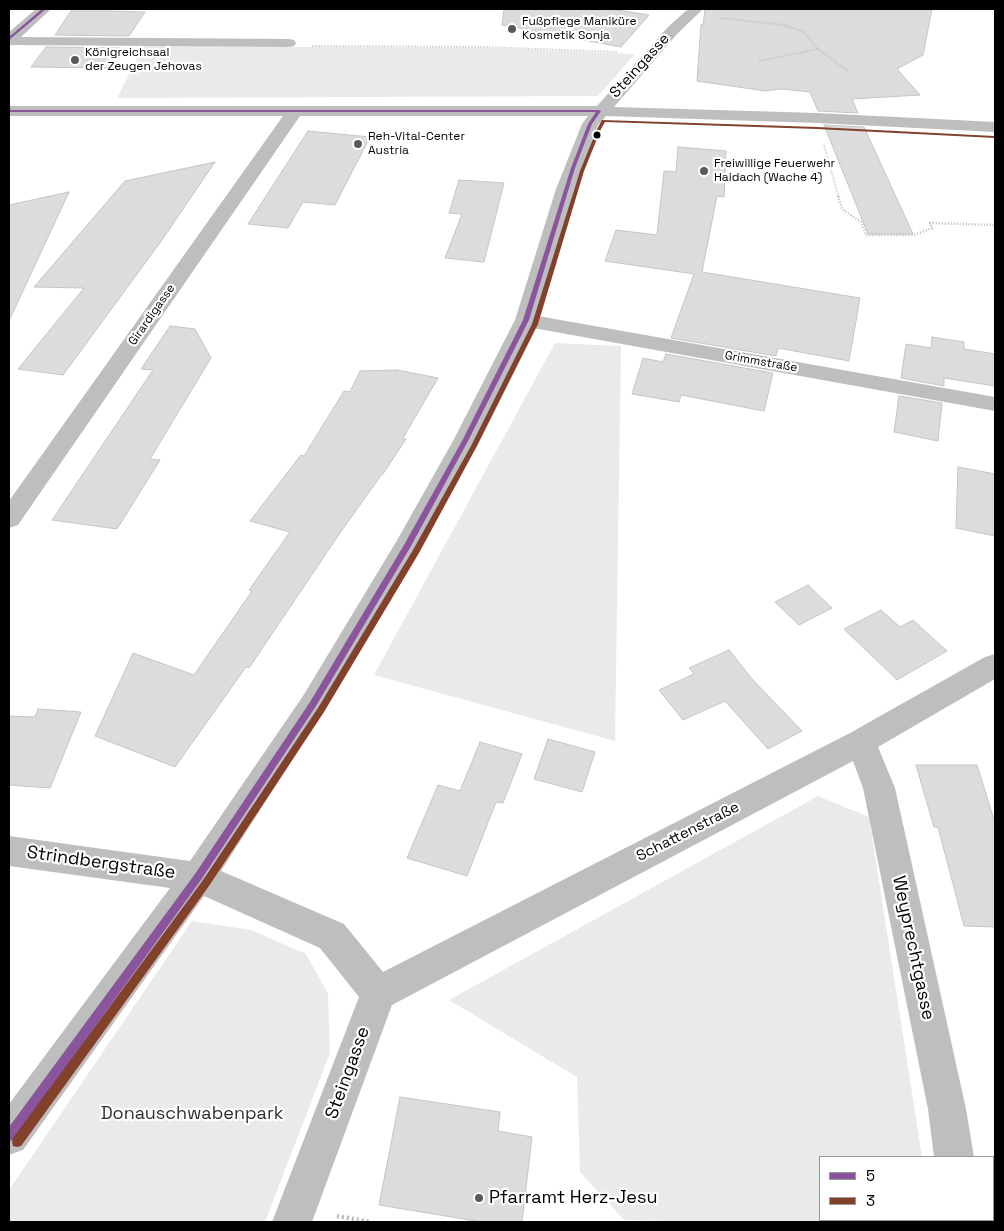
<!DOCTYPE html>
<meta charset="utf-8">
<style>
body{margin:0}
#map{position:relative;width:1004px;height:1231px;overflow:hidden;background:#fff;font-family:"Space Grotesk",sans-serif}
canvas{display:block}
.frame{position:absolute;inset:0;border:10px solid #000;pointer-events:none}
.legend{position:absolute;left:819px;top:1156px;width:175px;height:65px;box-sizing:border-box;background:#fff;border:1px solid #999;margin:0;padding:6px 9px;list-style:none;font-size:15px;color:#000}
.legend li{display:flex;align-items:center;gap:10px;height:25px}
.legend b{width:25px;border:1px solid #999}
</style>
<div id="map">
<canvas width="1004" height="1231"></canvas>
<div class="frame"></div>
<ul class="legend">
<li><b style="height:6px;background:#8b559d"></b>5</li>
<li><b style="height:6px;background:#81412b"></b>3</li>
</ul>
</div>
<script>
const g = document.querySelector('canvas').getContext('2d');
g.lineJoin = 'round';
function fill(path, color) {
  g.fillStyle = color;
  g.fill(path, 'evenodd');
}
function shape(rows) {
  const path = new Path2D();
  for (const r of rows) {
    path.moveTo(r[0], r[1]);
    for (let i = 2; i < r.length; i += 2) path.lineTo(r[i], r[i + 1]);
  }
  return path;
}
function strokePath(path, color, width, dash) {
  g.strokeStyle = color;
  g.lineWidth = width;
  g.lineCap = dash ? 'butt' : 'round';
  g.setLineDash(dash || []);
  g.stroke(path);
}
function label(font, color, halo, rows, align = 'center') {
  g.font = font + ' "Space Grotesk",sans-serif';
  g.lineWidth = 4.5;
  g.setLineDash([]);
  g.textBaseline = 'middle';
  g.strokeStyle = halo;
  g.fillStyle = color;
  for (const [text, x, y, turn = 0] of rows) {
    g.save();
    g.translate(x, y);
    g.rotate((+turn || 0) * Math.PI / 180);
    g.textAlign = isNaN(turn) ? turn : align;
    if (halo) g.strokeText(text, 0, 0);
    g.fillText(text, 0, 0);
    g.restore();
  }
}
const green = shape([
 [144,46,486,48,635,54,598,96,117,98],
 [555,343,621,346,615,741,374,675],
 [818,796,869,817,922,1157,820,1157,820,1220,932,1220,932,1222,728,1222,624,1220,580,1172,577,1077,449,1000],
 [192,921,251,930,306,954,328,994,330,1053,265,1222,9,1222,9,1190]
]);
const building = shape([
 [504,9,611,9,649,15,621,47,502,25,504,9],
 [705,9,932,9,923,55,897,69,920,95,852,99,858,113,818,111,810,92,781,89,765,91,697,81,701,24,703,25,705,9],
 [71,11,110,11,145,12,129,36,55,35,71,11],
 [46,47,121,48,107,68,31,67,46,47],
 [824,125,864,127,913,234,868,234,824,125],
 [308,131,370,137,335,205,303,202,288,228,248,224,308,131],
 [678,147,726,151,724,197,717,196,702,272,860,298,849,361,778,348,776,356,671,338,694,274,605,261,616,230,657,235,664,171,676,172,678,147],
 [215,162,162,240,63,375,18,369,84,288,34,287,125,181,215,162],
 [459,180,504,183,484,262,445,258,462,214,449,213,459,180],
 [69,192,9,321,9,205,69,192],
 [170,326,195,329,211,358,150,459,160,460,117,529,52,520,153,370,141,369,170,326],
 [932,337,964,342,964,349,995,354,995,386,944,378,944,386,901,378,906,344,931,348,932,337],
 [666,354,773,373,764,411,681,395,679,402,632,394,643,358,663,362,666,354],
 [397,370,438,378,403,438,406,439,383,474,382,474,340,533,249,668,246,667,175,767,95,736,133,653,194,675,252,591,249,590,290,532,250,521,301,455,304,456,344,391,350,392,360,371,397,370],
 [899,396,942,403,938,441,894,432,899,396],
 [958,467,995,474,995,536,956,528,958,467],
 [808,585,832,608,799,625,775,602,808,585],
 [881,610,900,627,913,620,947,651,897,680,844,629,881,610],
 [729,650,753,680,802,731,768,749,725,701,683,720,659,690,694,674,689,668,729,650],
 [38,709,81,712,50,788,9,785,9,716,35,717,38,709],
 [548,739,595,752,582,792,534,779,548,739],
 [480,742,522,754,503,803,496,802,467,876,407,858,438,785,460,791,480,742],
 [916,765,977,765,995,823,995,927,964,926,938,827,934,827,916,765],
 [400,1097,500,1112,498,1131,532,1137,522,1222,482,1222,379,1205,400,1097]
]);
const pathFar2 = shape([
 [720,18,784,25,804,32,818,49,848,71],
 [312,46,483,47,618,52],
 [759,61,818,49],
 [824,145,839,198]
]);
const pathFar1 = shape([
 [838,196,842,209,861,222,866,235,914,235,932,228,930,223,995,225]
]);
const path = shape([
 [337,1216,371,1222]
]);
const street = shape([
 [36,9,51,9,21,37,289,39,294,40,296,43,294,46,289,47,9,45,9,32,36,9],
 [688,9,703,9,678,33,614,107,817,113,995,122,995,132,817,123,606,116,598,125,574,189,538,316,995,397,995,411,533,328,477,441,420,546,323,712,221,871,344,924,383,972,850,733,985,657,995,654,995,679,878,747,895,788,966,1109,974,1157,934,1157,928,1109,863,788,853,761,392,1005,312,1222,272,1222,359,997,320,948,204,896,23,1150,9,1155,9,1104,170,888,9,866,9,836,190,861,303,696,396,542,453,441,515,320,556,189,582,124,588,116,300,116,18,525,9,528,9,501,283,116,9,116,9,106,597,106,668,27,688,9],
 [943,1220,983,1220,984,1222,944,1222,943,1220]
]);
const bus1 = shape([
 [42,9,46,9,9,40,9,37,42,9],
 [9,110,599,110,601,111,592,124,575,168,529,320,468,441,411,546,316,706,201,880,13,1140,9,1141,9,1127,195,874,310,702,404,545,462,441,523,320,571,168,588,124,596,112,9,112,9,110]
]);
const bus2 = shape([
 [602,120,817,127,994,136,995,136,995,138,817,129,605,122,601,129,584,171,538,324,477,446,419,553,324,712,209,886,21,1146,17,1147,13,1146,12,1142,13,1138,203,880,318,708,413,550,471,446,532,324,580,171,597,129,602,120]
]);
const markers = [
 [512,29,5,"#595959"],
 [75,60,5,"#595959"],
 [597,135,4.5,"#000"],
 [358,144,5,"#595959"],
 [704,171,5,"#595959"],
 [479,1198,5,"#595959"]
];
const farPoinames = [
 ["Fußpflege Maniküre",522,22],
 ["Kosmetik Sonja",522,36],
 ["Königreichsaal",85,53],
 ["der Zeugen Jehovas",85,67],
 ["Reh-Vital-Center",368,137],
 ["Austria",368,151],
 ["Freiwillige Feuerwehr",714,164],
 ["Haidach (Wache 4)",714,178]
];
const farStreetnames = [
 ["Girardigasse",152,315,-55],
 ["Grimmstraße",761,362,10]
];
const streetNames = [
 ["Steingasse",640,66,-48],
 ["Schattenstraße",688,832,-27]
];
const nearStreetnames = [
 ["Strindbergstraße",101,863,8],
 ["Weyprechtgasse",913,948,78],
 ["Steingasse",348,1073,-70]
];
const nearParknames = [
 ["Donauschwabenpark",192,1114]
];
const nearPoinames = [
 ["Pfarramt Herz-Jesu",489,1198]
];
fill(green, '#eaeaea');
fill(building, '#dcdcdc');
strokePath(building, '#c5c5c5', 1);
strokePath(pathFar2, '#b8b8b8', 2, [0.5, 1]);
strokePath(pathFar1, '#b8b8b8', 2.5, [1, 2]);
strokePath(path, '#b8b8b8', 4.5, [2, 3]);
fill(street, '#bebebe');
fill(bus1, '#8b559d');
fill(bus2, '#81412b');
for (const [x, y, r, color] of markers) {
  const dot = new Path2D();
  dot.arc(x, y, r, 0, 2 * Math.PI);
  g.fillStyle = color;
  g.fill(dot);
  strokePath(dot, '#fff', 2);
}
label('12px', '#000', '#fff', farPoinames, 'left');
label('12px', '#000', '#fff', farStreetnames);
label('15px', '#000', '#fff', streetNames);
label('18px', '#000', '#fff', nearStreetnames);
label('18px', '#2f2f2f', '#fff', nearParknames);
label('18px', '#000', '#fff', nearPoinames, 'left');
</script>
